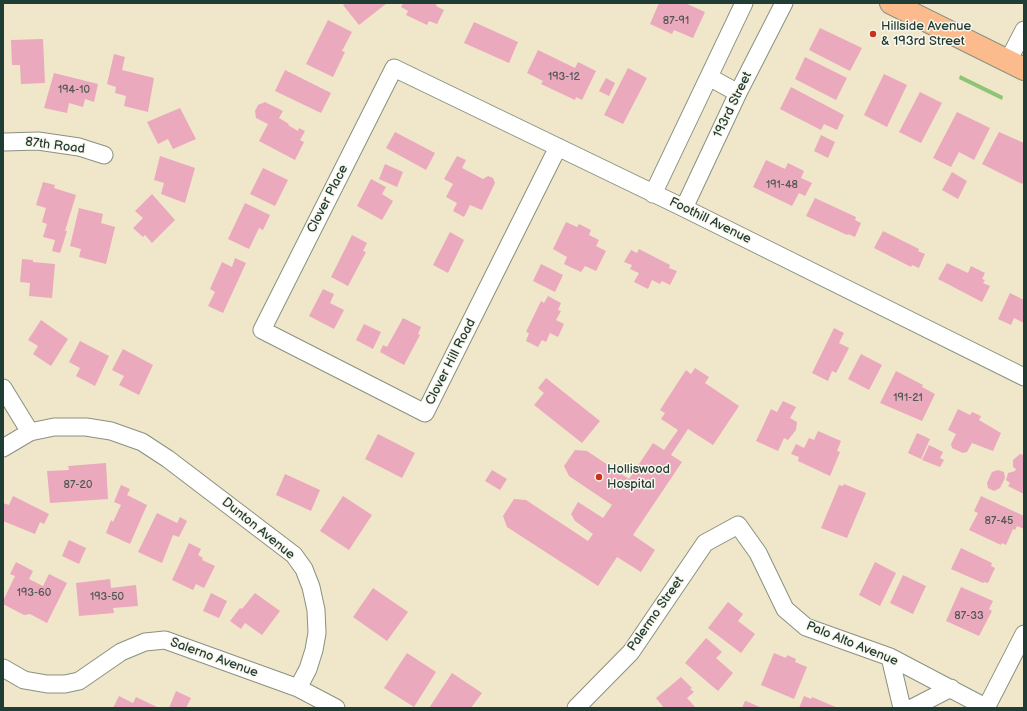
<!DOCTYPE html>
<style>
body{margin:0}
#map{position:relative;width:1027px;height:711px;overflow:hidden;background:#f0e6ca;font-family:"Balsamiq Sans",sans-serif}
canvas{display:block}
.frame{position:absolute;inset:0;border:4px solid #1f3d34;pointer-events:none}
</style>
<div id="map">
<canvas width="1027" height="711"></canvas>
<div class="frame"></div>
</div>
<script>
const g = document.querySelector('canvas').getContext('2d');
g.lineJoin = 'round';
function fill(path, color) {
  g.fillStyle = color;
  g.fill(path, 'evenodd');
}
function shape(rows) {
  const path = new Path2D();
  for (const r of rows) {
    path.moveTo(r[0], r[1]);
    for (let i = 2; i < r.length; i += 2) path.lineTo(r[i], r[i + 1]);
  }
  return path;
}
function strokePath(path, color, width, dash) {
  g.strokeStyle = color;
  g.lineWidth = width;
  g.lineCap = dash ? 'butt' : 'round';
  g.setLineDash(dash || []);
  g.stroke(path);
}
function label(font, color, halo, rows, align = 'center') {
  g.font = font + ' "Balsamiq Sans",sans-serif';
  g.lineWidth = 3;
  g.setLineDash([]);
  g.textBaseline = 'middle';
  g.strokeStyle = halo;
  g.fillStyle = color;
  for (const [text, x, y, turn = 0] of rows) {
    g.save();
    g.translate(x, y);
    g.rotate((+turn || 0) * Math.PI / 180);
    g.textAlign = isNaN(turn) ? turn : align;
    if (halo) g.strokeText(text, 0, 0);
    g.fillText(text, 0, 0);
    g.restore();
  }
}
const green = shape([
 [960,75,1003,96,1002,100,959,79]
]);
const building = shape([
 [346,3,387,3,359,25,343,5],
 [403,3,437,3,436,6,444,10,437,24,429,21,427,25,406,15,408,11,401,7],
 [659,3,685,3,705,12,693,38,674,30,672,34,650,24],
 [328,20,352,32,342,51,345,52,333,77,306,64],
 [474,22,518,42,509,63,464,43],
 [820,28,862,48,850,71,809,50],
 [43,39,45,83,21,84,20,65,12,65,11,40],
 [538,50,575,68,578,62,596,71,582,100,576,97,575,100,541,84,543,81,527,73],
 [114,54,125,57,122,70,154,78,148,112,124,106,126,96,115,93,116,87,107,84],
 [805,57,847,78,836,100,795,79],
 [628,68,647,78,623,124,604,115],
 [285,70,331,93,321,113,275,91],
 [54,73,98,84,94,102,85,99,83,107,69,103,67,113,44,108],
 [884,74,907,85,887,127,864,115],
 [606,78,615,83,609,96,599,91],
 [791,87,844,115,837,130,824,124,821,130,780,109],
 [920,92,942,103,921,143,899,132],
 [265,102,283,111,279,118,289,124,288,125,298,131,299,128,305,131,300,140,304,142,295,160,259,141,268,124,256,118,255,111,258,105],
 [180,108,196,139,173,149,168,139,158,144,147,122],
 [957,112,990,128,974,160,959,152,951,167,933,158],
 [395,132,435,153,426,170,386,148],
 [999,132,1024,143,1024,180,1022,184,982,164],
 [821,135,835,142,828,158,814,151],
 [160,156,195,168,185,203,161,194,164,183,154,180],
 [457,156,466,160,462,168,483,179,488,176,493,178,495,183,482,210,470,205,464,217,453,211,457,203,446,197,453,184,444,179],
 [766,160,785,169,788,163,804,171,801,178,812,183,805,196,799,193,792,206,753,187],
 [385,164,403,172,397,187,379,179],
 [263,168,288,180,275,206,250,194],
 [952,172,967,181,958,199,942,190],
 [371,179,386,187,382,194,393,201,382,220,357,206],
 [43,182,55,185,54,188,76,195,65,231,67,231,60,253,52,251,55,240,43,237,47,224,42,222,46,208,36,205],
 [152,194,175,220,152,243,145,235,143,237,133,228,143,218,135,211],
 [815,198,856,217,855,220,861,223,855,237,848,234,847,235,806,216],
 [245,203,270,215,263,230,259,228,249,249,228,239],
 [79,208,103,214,101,223,115,227,106,264,79,257,81,249,70,246],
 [566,222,577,227,579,224,591,230,589,235,599,240,596,246,606,251,596,271,585,266,581,272,564,264,567,257,553,249],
 [883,231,919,249,918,251,925,254,919,268,912,265,911,267,874,248],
 [450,232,464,240,448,273,433,265],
 [352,235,367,243,363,251,366,252,348,286,331,277],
 [639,249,670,265,669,268,677,271,670,285,662,281,660,284,652,280,648,289,634,282,639,273,630,269,632,265,624,262,631,250,637,253],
 [235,258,246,263,223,313,208,306,215,292,210,289,222,262,232,267],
 [22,259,33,260,33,262,55,264,52,298,29,296,30,283,20,282],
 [947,263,968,273,971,266,985,273,982,279,985,280,983,283,990,286,982,302,938,279],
 [541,264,563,275,555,292,533,281],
 [323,289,334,294,330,303,344,310,334,329,309,316],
 [1010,293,1024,300,1024,323,1014,318,1011,325,998,319],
 [548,296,561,303,558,310,561,311,556,320,564,324,558,337,550,333,546,342,542,340,538,347,526,341,529,333,526,332,541,301,544,303],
 [403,318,421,327,418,334,420,335,404,365,380,352,383,345,387,347],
 [41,320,68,339,51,366,33,354,38,346,28,340],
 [364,324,381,332,373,349,356,340],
 [834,328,844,333,839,343,849,348,836,373,832,371,828,381,812,373],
 [80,341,109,356,95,386,76,376,80,368,69,362],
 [123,349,153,365,139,395,119,385,124,376,112,370],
 [861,354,882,365,869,390,848,379],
 [695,368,709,377,705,383,739,406,713,445,688,429,671,455,682,462,633,535,655,550,641,572,617,557,598,586,507,527,503,516,514,499,526,500,588,541,593,534,575,521,571,514,578,502,603,518,612,505,569,476,564,466,575,450,587,451,629,479,653,443,664,450,678,430,661,419,665,413,660,410,686,370,691,374],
 [896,371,923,385,922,387,935,394,922,421,880,403],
 [546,378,600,421,582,443,534,405,544,393,538,388],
 [783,401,796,407,790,418,797,422,796,430,788,440,784,438,778,451,756,441,771,409,777,412],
 [958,409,970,415,972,412,981,416,979,420,1001,433,993,451,972,443,967,452,963,453,952,448,951,444,956,434,948,430],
 [818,431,841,441,837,451,840,452,830,476,798,461,799,457,791,454,796,444,804,448,809,438,814,440],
 [917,433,930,439,921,459,908,453],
 [378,434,415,453,402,478,365,459],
 [929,445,943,452,940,458,944,460,940,467,922,460],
 [1020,454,1024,455,1024,494,1008,486,1010,483,1006,480,1008,473,1015,471,1016,469,1013,467,1013,460],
 [106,463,108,499,50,503,47,471,69,470,68,466],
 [492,470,507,479,500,490,485,481],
 [998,470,1004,472,1005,478,1000,488,994,491,988,488,987,483,992,472],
 [285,474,320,490,311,511,276,495],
 [844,484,866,493,847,538,821,528,839,485,843,486],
 [121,485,130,489,127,495,147,505,130,544,106,533,111,520,113,522,121,505,114,502],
 [13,496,49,514,44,524,40,522,35,534,3,521,3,503,9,505],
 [343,496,372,515,349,550,320,531],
 [981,496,1024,516,1024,529,1017,526,1015,530,1013,529,1006,545,1002,543,1001,545,969,530,978,513,974,511],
 [157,513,177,523,180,517,187,521,179,537,173,535,162,563,138,552],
 [69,540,86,548,79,564,62,556],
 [189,543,201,549,198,555,203,558,202,560,215,566,204,588,196,584,193,590,172,580],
 [961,548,992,563,991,566,995,568,988,583,984,582,983,583,951,569],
 [16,562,33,571,29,579,43,586,49,574,67,583,47,623,30,614,24,615,3,604,3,601,15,576,10,574],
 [875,562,896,573,880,606,859,595],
 [903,575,926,586,913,614,890,603],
 [110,579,111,588,136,585,138,606,113,608,114,613,79,616,76,583],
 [961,587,993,601,989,609,992,611,979,636,946,621],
 [373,588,408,612,387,641,353,617],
 [211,593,227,601,219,618,203,611],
 [255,593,280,611,262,635,245,623,241,629,230,621,240,608,242,609],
 [728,602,743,614,738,621,755,634,741,653,708,628],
 [706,638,722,652,716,658,733,673,718,691,685,663],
 [407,653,436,672,414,707,384,688],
 [774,653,786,658,787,655,796,659,795,662,807,667,794,699,761,685],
 [452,673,482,693,471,708,429,708],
 [681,677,692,688,690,689,694,692,687,698,696,708,664,708,656,698],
 [176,691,191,698,186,708,169,708],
 [119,696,133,703,136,697,159,708,113,708],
 [804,696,811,699,812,697,838,708,799,708],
 [745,701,746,701,762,708,742,708]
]);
const street = shape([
 [1008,61,1024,30],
 [709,77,738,93],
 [5,142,38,141,79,147,104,155],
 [558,147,425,413,262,330,394,68,684,208,1024,377],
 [653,194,744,3],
 [684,208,738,93,784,3],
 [3,388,30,432],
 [3,448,30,432,54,427,86,427,111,431,142,442,168,459,294,555,304,569,311,587,316,610,317,633,314,650,308,669,298,688],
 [890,657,902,708],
 [3,668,24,680,47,684,65,684,79,681,121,652,145,642,165,640,298,688,336,708],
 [576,708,631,652,705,543,738,525,758,553,785,609,806,627,890,657,987,708],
 [912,708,951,688],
 [986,708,1024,634]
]);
const primary = shape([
 [891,3,1024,69]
]);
const markers = [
 [873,34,4,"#c8321e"],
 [599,477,4,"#c8321e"]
];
const numberNames = [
 ["87-91",676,21],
 ["193-12",564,77],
 ["194-10",74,90],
 ["191-48",782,185],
 ["191-21",908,398],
 ["87-20",78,485],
 ["87-45",999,521],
 ["193-60",34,593],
 ["193-50",107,597],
 ["87-33",969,616]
];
const poiNames = [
 ["Hillside Avenue",881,27],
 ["& 193rd Street",881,42],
 ["Holliswood",607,470],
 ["Hospital",607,485]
];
const streetNames = [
 ["193rd Street",733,105,-64],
 ["87th Road",55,146,7],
 ["Clover Place",328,199,-63],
 ["Foothill Avenue",710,221,26],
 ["Clover Hill Road",451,362,-63],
 ["Dunton Avenue",258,529,39],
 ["Palermo Street",656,614,-55],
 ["Palo Alto Avenue",852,644,22],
 ["Salerno Avenue",214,658,20]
];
fill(green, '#90c475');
fill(building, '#eaa9bd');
strokePath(street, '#88927f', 19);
strokePath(primary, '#88927f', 24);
strokePath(street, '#fff', 17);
strokePath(primary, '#fbbb8d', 22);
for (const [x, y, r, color] of markers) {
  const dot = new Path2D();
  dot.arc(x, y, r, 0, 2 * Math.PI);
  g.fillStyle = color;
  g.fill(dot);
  strokePath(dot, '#fbf7ec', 1.5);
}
label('11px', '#525856', null, numberNames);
label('13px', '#1f3d34', '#fbf7ec', poiNames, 'left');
label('13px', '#1f3d34', '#fbf7ec', streetNames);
</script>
